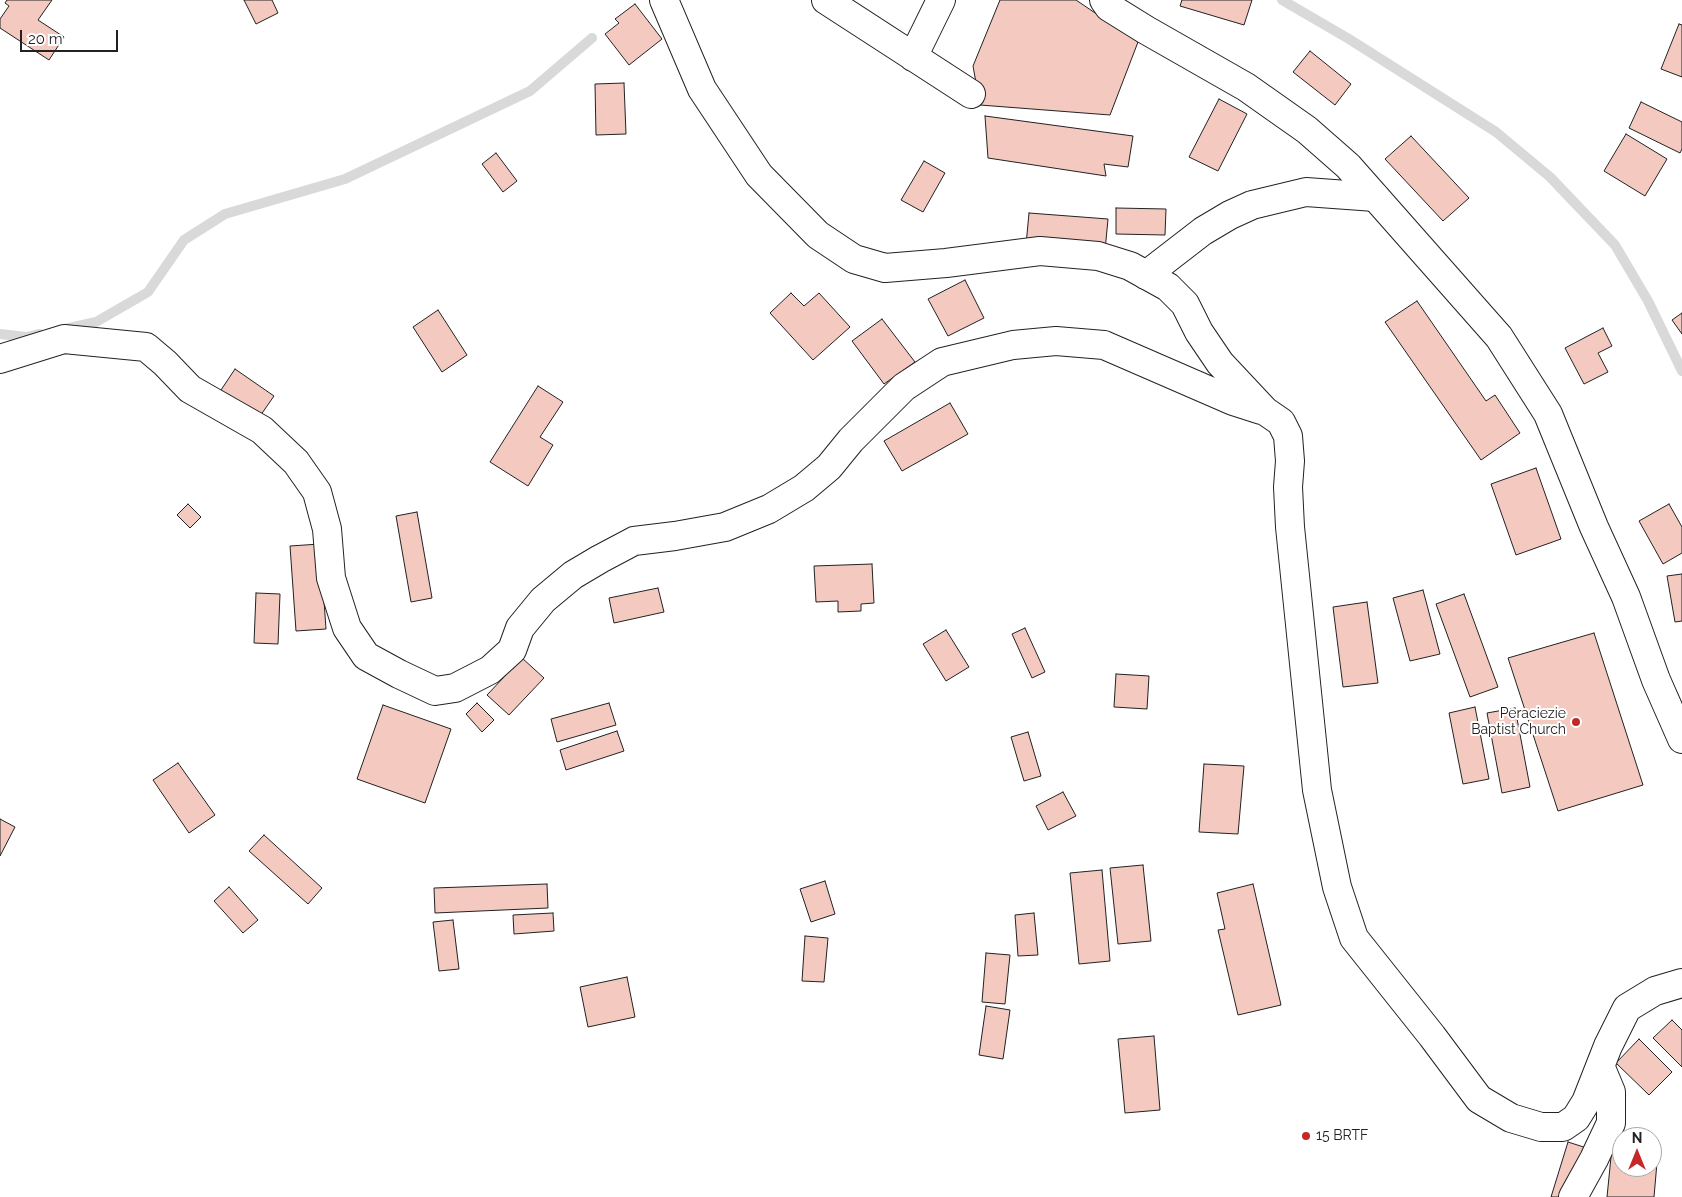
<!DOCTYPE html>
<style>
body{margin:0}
#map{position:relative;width:1682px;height:1197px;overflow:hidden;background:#fff;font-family:Raleway,sans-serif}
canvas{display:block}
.north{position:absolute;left:1612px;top:1127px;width:50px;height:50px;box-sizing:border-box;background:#fff;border:1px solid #a7a7a7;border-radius:50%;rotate:0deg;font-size:14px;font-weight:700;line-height:20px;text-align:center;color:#222}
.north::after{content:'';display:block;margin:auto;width:18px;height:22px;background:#c62828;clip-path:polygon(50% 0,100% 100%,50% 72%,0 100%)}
.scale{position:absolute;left:20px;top:30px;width:98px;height:22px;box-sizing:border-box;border:2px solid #222;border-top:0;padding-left:6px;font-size:15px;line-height:18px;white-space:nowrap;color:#222;-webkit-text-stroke:4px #fff;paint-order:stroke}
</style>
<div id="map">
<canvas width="1682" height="1197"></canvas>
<div class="north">N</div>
<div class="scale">20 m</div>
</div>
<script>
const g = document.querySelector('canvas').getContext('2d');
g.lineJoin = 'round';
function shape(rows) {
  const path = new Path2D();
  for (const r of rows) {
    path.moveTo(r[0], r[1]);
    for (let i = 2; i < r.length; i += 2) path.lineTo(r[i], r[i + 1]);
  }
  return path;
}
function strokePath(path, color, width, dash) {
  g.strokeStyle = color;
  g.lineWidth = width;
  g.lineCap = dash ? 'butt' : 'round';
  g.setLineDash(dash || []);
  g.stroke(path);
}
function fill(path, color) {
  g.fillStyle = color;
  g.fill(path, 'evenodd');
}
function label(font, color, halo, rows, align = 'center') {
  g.font = font + ' Raleway,sans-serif';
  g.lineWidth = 4;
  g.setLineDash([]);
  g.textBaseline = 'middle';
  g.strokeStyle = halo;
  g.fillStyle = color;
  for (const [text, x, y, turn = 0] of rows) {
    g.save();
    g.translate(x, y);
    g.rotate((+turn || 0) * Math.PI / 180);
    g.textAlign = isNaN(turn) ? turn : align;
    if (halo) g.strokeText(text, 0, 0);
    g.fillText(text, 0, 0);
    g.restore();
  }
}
const stream = shape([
 [1282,0,1349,39,1496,132,1550,177,1615,245,1648,301,1682,371],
 [65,329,96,322,148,292,184,240,225,214,345,179,530,91,592,38],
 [0,334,26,337,39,334]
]);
const building = shape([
 [7,0,52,0,38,20,64,37,49,60,0,28,0,19,9,6,5,3,7,0],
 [244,0,272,0,278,13,256,24,244,0],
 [1000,0,1076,0,1138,42,1110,115,980,105,973,66,1000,0],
 [1182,0,1252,0,1244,25,1180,6,1182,0],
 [635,4,662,39,629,65,605,34,619,23,615,19,635,4],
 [1679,24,1682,25,1682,77,1661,69,1679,24],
 [1310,51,1351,84,1335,105,1293,72,1310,51],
 [624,83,626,134,596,135,595,84,624,83],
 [1219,99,1247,114,1218,171,1189,157,1219,99],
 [1641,102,1682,122,1682,149,1680,153,1629,128,1641,102],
 [985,116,1133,136,1128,167,1104,164,1106,176,988,158,985,116],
 [1626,134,1667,159,1645,196,1604,171,1626,134],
 [1411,136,1469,198,1443,221,1385,159,1411,136],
 [496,153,517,181,503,192,482,164,496,153],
 [924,161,945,173,923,212,901,200,924,161],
 [1116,208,1166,209,1165,235,1116,234,1116,208],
 [1029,213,1108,219,1105,251,1026,245,1029,213],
 [965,280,984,318,948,336,928,299,965,280],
 [791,293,804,306,819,293,850,327,813,360,770,313,791,293],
 [1417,301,1486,401,1495,395,1520,433,1481,460,1385,322,1417,301],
 [438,310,467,355,442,372,413,327,438,310],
 [1682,313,1682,334,1672,320,1682,313],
 [882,319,915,362,884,384,852,341,882,319],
 [1603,328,1612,346,1598,353,1608,372,1584,384,1565,348,1603,328],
 [235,369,274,396,258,419,219,393,235,369],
 [538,386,563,402,540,437,553,445,528,486,490,462,538,386],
 [950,403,968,434,902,471,884,441,950,403],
 [1536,468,1561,539,1516,555,1491,484,1536,468],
 [188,504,201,517,190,528,177,515,188,504],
 [1669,504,1682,527,1682,553,1663,564,1639,521,1669,504],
 [417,512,432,598,411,602,396,516,417,512],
 [320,544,326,629,296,631,290,546,320,544],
 [872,564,874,603,861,604,861,611,838,612,838,601,816,602,814,566,872,564],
 [1682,574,1682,621,1675,622,1667,576,1682,574],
 [658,588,664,612,614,623,609,598,658,588],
 [1423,590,1440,654,1410,661,1393,598,1423,590],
 [256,593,280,594,278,644,254,643,256,593],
 [1464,594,1498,687,1470,697,1436,604,1464,594],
 [1367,602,1378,683,1343,687,1333,607,1367,602],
 [1025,628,1045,672,1032,678,1012,634,1025,628],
 [946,630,969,667,946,681,923,644,946,630],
 [1594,633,1643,785,1558,811,1508,658,1594,633],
 [522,658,544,678,509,715,487,695,522,658],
 [1116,674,1149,676,1147,709,1114,707,1116,674],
 [477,703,494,720,482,732,466,714,477,703],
 [609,703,616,725,557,742,551,719,609,703],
 [383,705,451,729,425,803,357,779,383,705],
 [1475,707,1489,779,1463,784,1449,713,1475,707],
 [1515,708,1530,787,1502,793,1487,713,1515,708],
 [617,731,624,751,566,770,560,750,617,731],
 [1028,732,1041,776,1024,781,1011,737,1028,732],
 [178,763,215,815,189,833,153,780,178,763],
 [1204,764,1244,766,1238,834,1199,832,1204,764],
 [1063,792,1076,816,1048,830,1036,806,1063,792],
 [0,819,15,827,0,856,0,819],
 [264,835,322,888,308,904,249,851,264,835],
 [1143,865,1151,941,1118,944,1110,868,1143,865],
 [1102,870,1110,961,1079,964,1070,873,1102,870],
 [825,881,835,914,811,922,800,889,825,881],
 [547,884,548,908,435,913,434,888,547,884],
 [1253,884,1281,1005,1238,1015,1218,930,1225,929,1217,893,1253,884],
 [229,887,258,920,243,933,214,901,229,887],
 [553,913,554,931,514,934,513,915,553,913],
 [1034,913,1038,955,1018,956,1015,915,1034,913],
 [453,920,459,969,439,971,433,922,453,920],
 [805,936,828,938,824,982,802,981,805,936],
 [986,953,1010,955,1005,1004,982,1002,986,953],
 [627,977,635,1017,588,1027,580,987,627,977],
 [986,1006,1010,1010,1003,1059,979,1055,986,1006],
 [1672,1020,1682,1030,1682,1067,1653,1038,1672,1020],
 [1154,1036,1160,1110,1125,1113,1118,1039,1154,1036],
 [1639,1039,1672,1072,1649,1095,1616,1063,1639,1039],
 [1568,1142,1593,1150,1577,1197,1551,1197,1568,1142],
 [1612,1147,1622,1148,1622,1167,1652,1167,1652,1151,1658,1151,1654,1197,1607,1197,1612,1147]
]);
const street = shape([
 [826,0,971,94],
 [913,57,941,0],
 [1146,275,1203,231,1230,215,1252,205,1306,192,1375,197],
 [1573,1197,1594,1159,1611,1123,1611,1092,1601,1068]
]);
const secondary = shape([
 [664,0,702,89,759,175,818,235,854,259,885,268,946,263,1040,251,1098,256,1130,266,1168,287,1185,304,1199,332,1220,363,1265,411,1281,422,1288,436,1290,461,1288,487,1290,527,1317,790,1337,887,1354,938,1432,1036,1479,1099,1511,1118,1541,1127,1563,1127,1576,1118,1586,1102,1608,1046,1627,1008,1655,991,1682,983],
 [0,359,64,339,146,347,165,363,190,389,262,430,296,462,317,492,327,529,331,578,347,628,366,656,399,674,435,691,455,688,490,670,512,650,520,628,543,600,573,575,600,559,634,541,675,536,725,527,769,509,804,488,829,467,851,440,904,387,942,362,1013,345,1056,341,1104,345,1233,401,1261,410]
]);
const highway = shape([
 [1104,0,1109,7,1146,30,1246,87,1307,130,1348,166,1499,337,1548,414,1594,527,1626,597,1656,680,1682,739]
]);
const markers = [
 [1576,722,5,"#c62828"],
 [1306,1136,5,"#c62828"]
];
const poiNames = [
 ["Peraciezie",1566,714],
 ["Baptist Church",1566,730],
 ["15 BRTF",1316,1136,"left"]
];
strokePath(stream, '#d9d9d9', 10);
fill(building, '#f3c9c0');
strokePath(building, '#222', 1);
strokePath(street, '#222', 30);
strokePath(secondary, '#222', 30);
strokePath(highway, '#222', 30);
strokePath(street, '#fff', 28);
strokePath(secondary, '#fff', 28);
strokePath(highway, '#fff', 28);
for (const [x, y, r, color] of markers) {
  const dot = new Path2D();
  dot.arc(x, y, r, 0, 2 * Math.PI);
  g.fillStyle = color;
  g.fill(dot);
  strokePath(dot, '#fff', 2);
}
label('14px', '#222', '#fff', poiNames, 'right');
</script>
